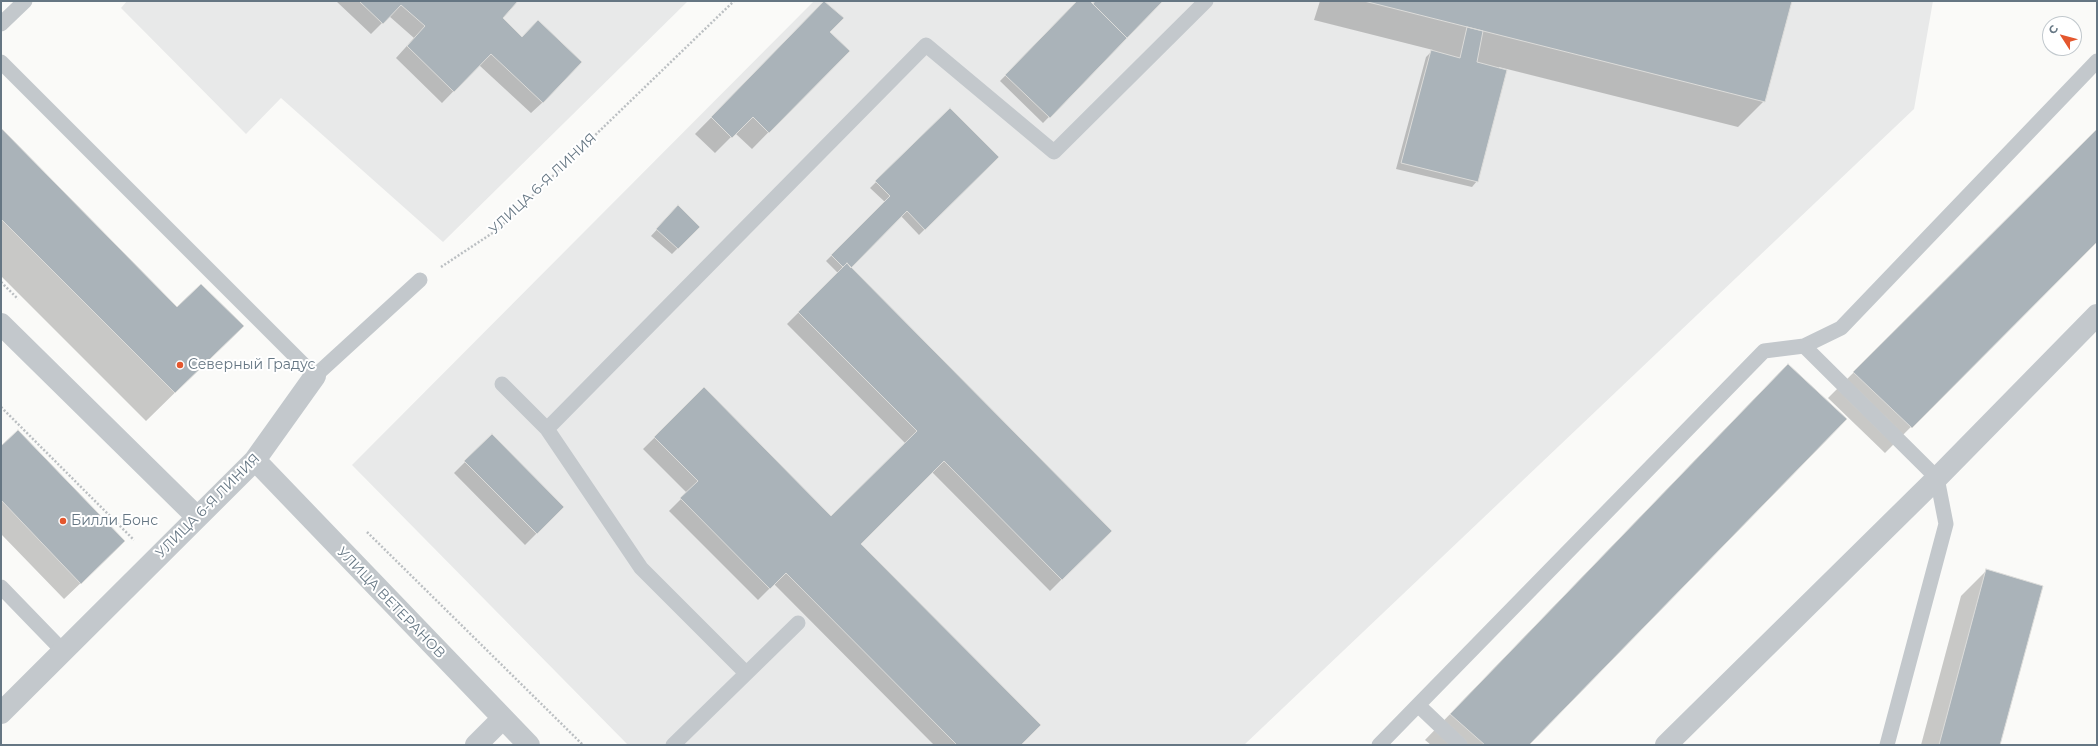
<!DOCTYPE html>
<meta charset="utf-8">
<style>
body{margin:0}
#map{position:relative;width:2098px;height:746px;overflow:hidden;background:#fafaf8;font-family:Montserrat,sans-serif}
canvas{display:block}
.frame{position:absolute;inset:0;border:2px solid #657683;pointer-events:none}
.north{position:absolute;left:2042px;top:16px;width:40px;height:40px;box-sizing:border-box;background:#fff;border:1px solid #c1c8cd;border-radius:50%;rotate:306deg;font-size:11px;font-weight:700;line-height:16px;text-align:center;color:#657683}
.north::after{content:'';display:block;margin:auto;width:14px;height:18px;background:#e4572e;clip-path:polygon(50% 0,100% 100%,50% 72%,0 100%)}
</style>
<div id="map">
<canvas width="2098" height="746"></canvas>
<div class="frame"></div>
<div class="north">С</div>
</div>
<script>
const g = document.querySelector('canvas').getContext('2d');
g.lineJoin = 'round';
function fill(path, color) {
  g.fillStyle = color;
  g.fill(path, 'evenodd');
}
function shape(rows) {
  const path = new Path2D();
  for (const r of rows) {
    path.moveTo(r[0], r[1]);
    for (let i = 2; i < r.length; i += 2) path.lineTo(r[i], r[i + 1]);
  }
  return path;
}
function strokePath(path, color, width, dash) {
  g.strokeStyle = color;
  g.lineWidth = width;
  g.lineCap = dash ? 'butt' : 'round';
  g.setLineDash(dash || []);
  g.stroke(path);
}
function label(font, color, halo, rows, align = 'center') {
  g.font = font + ' Montserrat,sans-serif';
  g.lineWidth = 4;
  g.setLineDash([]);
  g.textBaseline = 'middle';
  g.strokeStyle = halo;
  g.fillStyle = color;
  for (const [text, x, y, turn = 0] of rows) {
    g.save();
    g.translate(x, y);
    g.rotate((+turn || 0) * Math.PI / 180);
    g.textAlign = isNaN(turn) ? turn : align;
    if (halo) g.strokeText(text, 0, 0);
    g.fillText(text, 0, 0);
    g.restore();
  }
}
const built = shape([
 [127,1,688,1,443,242,281,98,246,134,121,8],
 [814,1,1933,1,1914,109,1244,745,628,745,352,465]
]);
const shadow = shape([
 [336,1,517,1,502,18,543,102,531,113,479,65,442,103,396,58,414,38,389,16,371,34],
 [1079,1,1088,1,1092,5,1096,1,1162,1,1043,123,1000,81],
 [1320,1,1791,1,1764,101,1738,127,1499,67,1477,181,1472,187,1396,169,1426,57,1433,50,1314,20],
 [825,2,842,18,829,32,848,51,752,149,735,133,715,153,695,134],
 [950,109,997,157,919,235,901,216,849,267,1110,531,1050,591,932,472,860,544,1020,745,934,745,774,584,758,600,669,511,687,493,643,449,704,389,831,517,906,444,787,324,838,273,826,261,885,202,870,188],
 [1,130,177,308,243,326,146,421,1,276],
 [2097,130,2097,240,1885,453,1828,398],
 [673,212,699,227,672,254,651,236],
 [1762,391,1527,745,1431,745,1425,740],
 [492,435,563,507,525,545,454,473],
 [1,447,107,558,64,599,1,534],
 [1987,570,1999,745,1921,745,1961,596]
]);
const building = shape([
 [359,1,518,1,503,18,522,37,538,20,582,62,543,103,491,54,454,92,407,46,425,26,401,5,383,24,359,1],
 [824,1,844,18,830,32,850,51,769,133,753,117,732,138,711,117,824,1],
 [1077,1,1090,1,1127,38,1050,118,1005,75,1077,1],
 [1095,1,1163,1,1127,38,1093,4,1095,1],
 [1364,1,1792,1,1765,102,1364,1],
 [1467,27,1483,31,1477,62,1507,70,1478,182,1401,163,1431,50,1460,58,1467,27],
 [950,108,999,157,925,230,907,211,851,268,847,263,843,267,831,255,890,196,875,181,950,108],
 [1,128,177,307,201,284,244,326,175,393,1,219,1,128],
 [2097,129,2097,242,1912,428,1853,372,2097,129],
 [678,205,700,227,678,249,656,229,678,205],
 [847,263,1112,531,1062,580,944,461,861,544,1041,725,1021,745,957,745,786,573,770,589,680,498,698,481,654,437,704,387,831,516,917,431,798,312,847,263],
 [1788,364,1847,419,1529,745,1485,745,1450,714,1788,364],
 [18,430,125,541,81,584,1,500,1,446,18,430],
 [492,434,564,507,537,534,464,461,492,434],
 [1986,569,2043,586,2000,745,1939,745,1986,569]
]);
const path = shape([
 [441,267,497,230,734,1],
 [1,282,18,299],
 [1,407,134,540],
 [367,532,583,745]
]);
const service = shape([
 [1,24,25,1],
 [1,62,315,376,420,280],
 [1804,346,1937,478,1946,524,1887,745],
 [502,384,547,429,641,568,746,673],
 [547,429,926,45,1054,152,1206,1],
 [1,587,64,652],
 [1418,705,1764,351,1804,346,1841,328,2097,61],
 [673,745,798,623],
 [1379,745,1418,705,1460,745]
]);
const minor = shape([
 [1,324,197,517],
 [255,460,529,745],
 [1,713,255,460,315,376],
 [476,745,502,719],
 [1666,745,1937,478,2097,315]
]);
const markers = [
 [180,365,4,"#e4572e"],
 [63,521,4,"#e4572e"]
];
const streetNames = [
 ["УЛИЦА 6-Я ЛИНИЯ",543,184,-43],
 ["УЛИЦА 6-Я ЛИНИЯ",208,506,-45],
 ["УЛИЦА ВЕТЕРАНОВ",391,603,46]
];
const poiNames = [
 ["Северный Градус",188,365],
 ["Билли Бонс",71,521]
];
fill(built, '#e8e9e9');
fill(shadow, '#0003');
fill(building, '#aab3b9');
strokePath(building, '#dcdcda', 1);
strokePath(path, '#bbbfc2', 2.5, [2, 2]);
strokePath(service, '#c3c8cc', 15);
strokePath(minor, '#c3c8cc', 22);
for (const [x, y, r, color] of markers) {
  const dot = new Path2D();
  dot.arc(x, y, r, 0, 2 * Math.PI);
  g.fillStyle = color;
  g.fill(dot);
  strokePath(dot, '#fff', 1.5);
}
label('14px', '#657683', '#fff', streetNames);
label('14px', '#657683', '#fff', poiNames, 'left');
</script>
